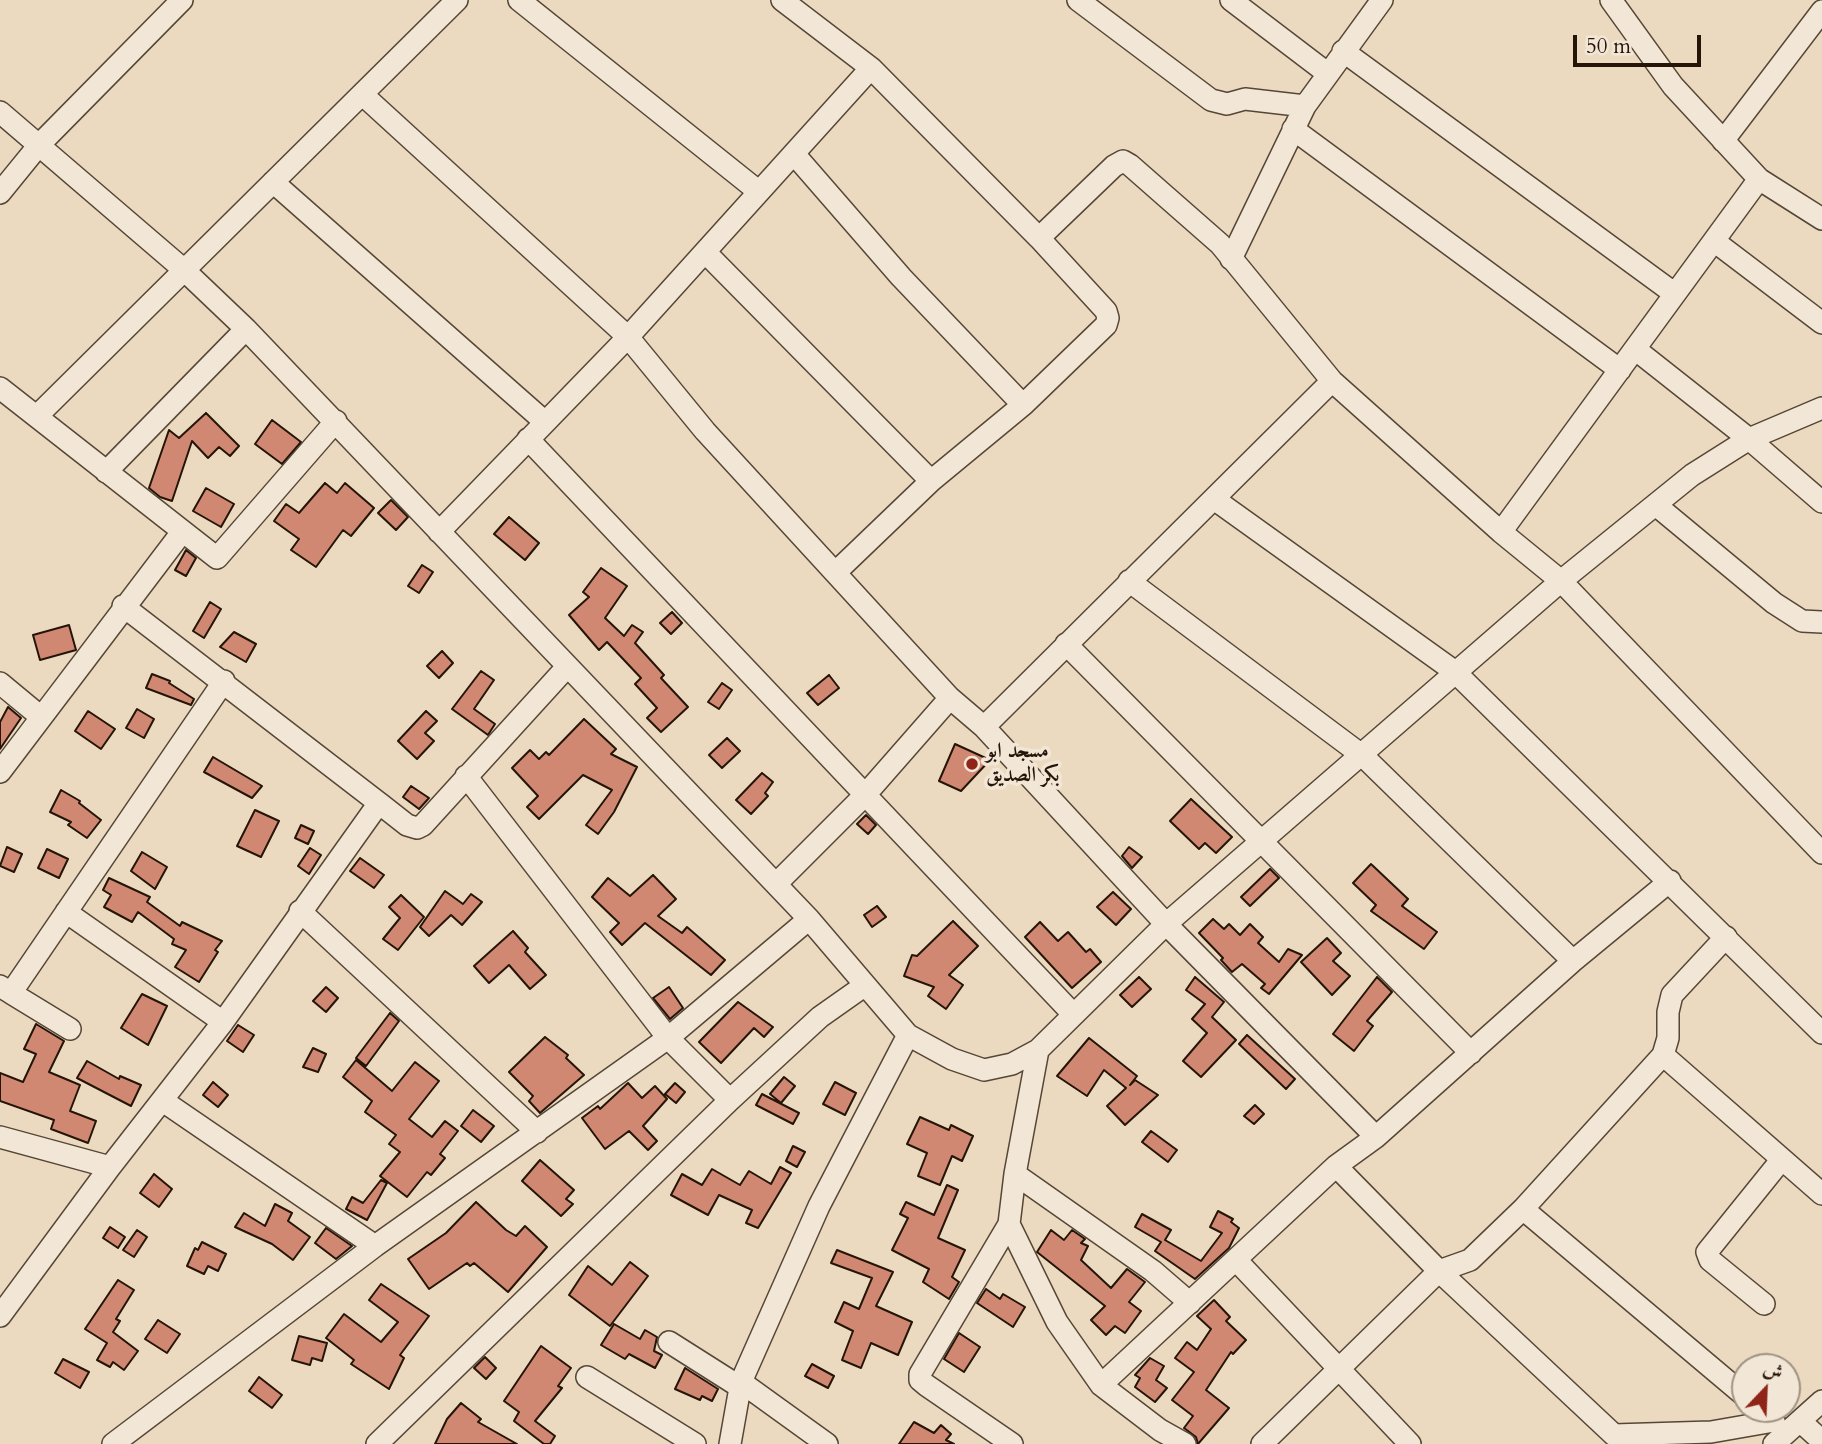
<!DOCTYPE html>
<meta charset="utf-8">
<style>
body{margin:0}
#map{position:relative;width:1822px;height:1444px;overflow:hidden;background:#ebdac0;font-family:Cardo,Amiri,serif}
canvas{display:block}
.north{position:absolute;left:1731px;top:1353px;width:70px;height:70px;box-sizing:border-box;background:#f2e7d6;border:2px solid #a09384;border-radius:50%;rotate:23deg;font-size:19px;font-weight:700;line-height:28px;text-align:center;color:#251508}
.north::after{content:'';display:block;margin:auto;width:24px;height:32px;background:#8f2418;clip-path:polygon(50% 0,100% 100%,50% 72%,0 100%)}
.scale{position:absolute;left:1573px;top:35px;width:128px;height:32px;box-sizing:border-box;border:4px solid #251508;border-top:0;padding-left:9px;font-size:21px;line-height:24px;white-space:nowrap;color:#251508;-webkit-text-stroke:5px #f2e7d6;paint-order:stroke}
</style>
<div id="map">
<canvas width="1822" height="1444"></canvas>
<div class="north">ش</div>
<div class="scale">50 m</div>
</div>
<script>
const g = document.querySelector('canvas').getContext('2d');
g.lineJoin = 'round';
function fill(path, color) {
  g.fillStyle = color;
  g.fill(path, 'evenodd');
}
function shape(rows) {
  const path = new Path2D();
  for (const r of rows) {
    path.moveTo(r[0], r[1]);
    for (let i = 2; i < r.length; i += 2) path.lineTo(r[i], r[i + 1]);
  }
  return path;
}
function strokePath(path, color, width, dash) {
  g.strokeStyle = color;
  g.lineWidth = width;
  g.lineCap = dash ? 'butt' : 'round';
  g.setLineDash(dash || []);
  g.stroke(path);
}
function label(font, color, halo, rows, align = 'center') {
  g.font = font + ' Cardo,Amiri,serif';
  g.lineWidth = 7;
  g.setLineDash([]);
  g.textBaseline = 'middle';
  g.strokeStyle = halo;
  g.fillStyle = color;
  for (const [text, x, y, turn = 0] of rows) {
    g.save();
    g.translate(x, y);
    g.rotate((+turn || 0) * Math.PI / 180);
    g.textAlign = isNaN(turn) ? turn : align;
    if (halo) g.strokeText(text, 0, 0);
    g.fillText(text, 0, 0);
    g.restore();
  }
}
const building = shape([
 [206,413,239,446,230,456,219,447,208,458,192,441,172,501,160,497,149,488,169,430,179,438,206,413],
 [272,420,301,442,282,464,255,444,272,420],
 [325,483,337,493,345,483,374,508,351,536,343,530,316,567,291,550,299,539,274,521,286,504,299,513,325,483],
 [206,488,234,504,221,527,193,511,206,488],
 [391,500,408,517,396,530,378,513,391,500],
 [509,517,539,543,525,560,494,534,509,517],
 [186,550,196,558,186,576,175,570,186,550],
 [422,565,433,572,419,593,408,586,422,565],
 [601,568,627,586,605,618,624,636,632,625,643,632,635,643,664,675,661,678,688,707,661,732,647,718,657,708,635,684,641,678,607,642,599,650,569,615,589,597,583,592,601,568],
 [210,602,221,609,204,638,193,631,210,602],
 [672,612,682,623,671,634,660,623,672,612],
 [69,625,76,650,40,660,33,635,69,625],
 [234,632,256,644,246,662,220,647,234,632],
 [442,651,453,663,439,678,427,666,442,651],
 [481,671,494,680,474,709,495,724,488,735,452,709,481,671],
 [152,674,170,681,169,683,194,699,191,705,146,688,152,674],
 [829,675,839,688,818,705,807,693,829,675],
 [722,683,732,690,719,709,708,702,722,683],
 [8,707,21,718,0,749,0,722,8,707],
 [137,709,154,719,144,738,126,728,137,709],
 [88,711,115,729,101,749,75,731,88,711],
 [426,711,437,721,425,733,434,741,417,759,398,741,426,711],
 [584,719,616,749,611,754,637,767,614,812,598,834,586,825,612,790,583,775,539,819,527,807,538,796,512,768,530,750,539,759,546,752,549,755,584,719],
 [727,738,740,751,722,768,709,755,727,738],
 [955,744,990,760,961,791,939,781,955,744],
 [213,757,262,786,252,798,204,772,213,757],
 [762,773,773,782,765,793,768,796,751,814,736,800,762,773],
 [411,786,429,798,419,809,403,797,411,786],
 [61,790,80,801,79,803,101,820,87,838,68,825,71,822,50,812,61,790],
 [1191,799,1232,837,1216,853,1205,843,1199,849,1170,821,1191,799],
 [255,810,279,821,261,857,237,846,255,810],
 [866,815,876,825,868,834,857,824,866,815],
 [301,825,314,831,308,844,295,838,301,825],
 [7,847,22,854,14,872,0,866,7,847],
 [1129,847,1142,857,1132,868,1122,856,1129,847],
 [310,848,321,855,309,874,298,866,310,848],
 [47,849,68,859,59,878,38,868,47,849],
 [142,852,167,867,155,889,131,871,142,852],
 [360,858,384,875,374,888,350,871,360,858],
 [1371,864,1408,899,1402,906,1437,932,1424,949,1371,911,1376,905,1353,883,1371,864],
 [1270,869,1279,878,1250,906,1241,897,1270,869],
 [653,875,676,899,658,916,682,933,687,927,725,960,711,975,645,923,622,945,610,932,619,923,592,897,608,878,630,896,653,875],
 [109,878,150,897,147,902,180,926,182,922,222,941,215,950,218,952,199,982,175,967,186,950,172,944,174,939,138,912,132,922,104,907,111,895,103,890,109,878],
 [445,891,463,904,471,894,482,902,462,925,451,915,429,936,420,927,445,891],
 [1113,892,1131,909,1116,925,1097,907,1113,892],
 [401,895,424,917,398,950,383,939,400,918,389,907,401,895],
 [877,906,886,917,872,927,864,915,877,906],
 [1213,919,1224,929,1229,924,1240,935,1250,924,1263,937,1258,943,1279,962,1288,949,1302,955,1269,994,1261,988,1265,984,1242,964,1232,972,1221,960,1223,958,1199,933,1213,919],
 [953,921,978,946,949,975,963,985,946,1009,928,996,934,987,904,976,912,955,917,956,953,921],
 [1040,922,1058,941,1068,932,1086,952,1090,949,1101,962,1072,988,1025,937,1040,922],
 [513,931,528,948,525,952,546,975,530,989,509,965,489,983,474,966,513,931],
 [1327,938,1341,953,1333,961,1350,976,1332,995,1301,962,1327,938],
 [1139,977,1151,989,1132,1007,1120,995,1139,977],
 [1195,977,1224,1002,1212,1017,1236,1040,1201,1077,1183,1061,1207,1033,1192,1019,1205,1004,1186,990,1195,977],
 [1377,977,1392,992,1367,1021,1373,1026,1354,1051,1333,1034,1377,977],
 [326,987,338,998,326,1012,313,1001,326,987],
 [669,987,683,1008,670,1019,653,998,669,987],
 [142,994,167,1006,148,1045,121,1028,142,994],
 [738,1002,773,1027,764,1037,754,1028,721,1063,699,1042,738,1002],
 [390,1013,399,1021,366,1066,356,1058,390,1013],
 [36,1024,64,1041,49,1072,80,1085,70,1111,96,1121,88,1143,51,1129,54,1120,0,1101,0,1073,23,1082,36,1054,24,1049,36,1024],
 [238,1025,254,1035,243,1052,227,1041,238,1025],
 [1247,1035,1295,1079,1286,1089,1239,1044,1247,1035],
 [545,1037,568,1055,566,1058,584,1075,540,1113,529,1101,533,1096,509,1072,545,1037],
 [1089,1038,1137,1076,1130,1085,1135,1080,1158,1095,1125,1125,1107,1106,1126,1088,1104,1070,1087,1096,1057,1076,1089,1038],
 [313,1048,326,1054,318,1072,303,1067,313,1048],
 [356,1060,392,1091,415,1062,439,1081,409,1119,432,1137,445,1121,458,1131,440,1154,445,1158,431,1175,427,1172,407,1197,380,1176,400,1152,389,1144,396,1135,365,1112,372,1101,343,1077,356,1060],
 [87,1061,119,1079,120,1076,141,1085,131,1106,77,1078,87,1061],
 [784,1077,795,1086,781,1103,770,1094,784,1077],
 [213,1082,228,1095,218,1107,203,1095,213,1082],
 [835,1082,856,1093,845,1115,823,1104,835,1082],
 [628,1083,642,1098,655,1086,667,1099,643,1126,657,1141,648,1150,629,1131,605,1149,582,1118,598,1106,600,1109,628,1083],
 [675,1083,685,1092,676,1103,665,1094,675,1083],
 [762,1094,799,1113,793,1124,756,1105,762,1094],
 [1255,1105,1264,1114,1254,1124,1244,1116,1255,1105],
 [473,1110,494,1126,481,1142,461,1126,473,1110],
 [920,1117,949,1130,951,1125,973,1136,962,1161,952,1156,940,1185,918,1176,927,1153,907,1144,920,1117],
 [1151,1131,1177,1150,1168,1162,1142,1142,1151,1131],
 [793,1146,805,1152,797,1167,786,1161,793,1146],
 [540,1160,574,1190,566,1199,573,1204,561,1216,522,1181,540,1160],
 [780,1167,791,1173,758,1228,746,1223,752,1210,719,1195,708,1215,671,1195,682,1174,702,1185,712,1169,740,1185,749,1171,771,1184,780,1167],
 [154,1174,172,1189,159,1207,140,1193,154,1174],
 [381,1180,387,1183,367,1220,346,1209,352,1197,363,1203,381,1180],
 [947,1185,958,1190,938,1238,965,1250,952,1277,959,1282,949,1299,923,1282,929,1269,892,1250,908,1218,900,1214,906,1202,934,1215,947,1185],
 [476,1202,506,1230,516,1236,525,1226,547,1247,508,1292,474,1263,470,1266,467,1263,429,1289,408,1259,446,1233,476,1202],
 [275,1204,292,1213,288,1221,310,1237,293,1260,272,1244,235,1227,244,1213,265,1226,275,1204],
 [1218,1211,1233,1219,1231,1222,1239,1228,1229,1248,1195,1279,1155,1251,1161,1242,1135,1227,1142,1214,1171,1230,1165,1240,1201,1261,1222,1233,1210,1227,1218,1211],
 [110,1227,125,1237,118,1248,103,1238,110,1227],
 [326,1228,352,1246,336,1259,315,1243,326,1228],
 [137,1230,147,1237,134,1257,123,1250,137,1230],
 [1051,1230,1064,1240,1072,1230,1085,1239,1081,1243,1088,1246,1081,1260,1111,1288,1127,1269,1145,1282,1129,1302,1141,1311,1125,1333,1115,1326,1106,1335,1091,1320,1105,1306,1037,1252,1051,1230],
 [202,1242,226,1254,218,1271,208,1266,204,1274,187,1266,195,1248,198,1250,202,1242],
 [837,1250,893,1272,876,1306,912,1322,898,1355,871,1343,861,1368,842,1360,853,1331,835,1322,844,1302,859,1309,872,1278,831,1263,837,1250],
 [630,1262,648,1276,610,1326,569,1295,588,1266,612,1285,630,1262],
 [118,1280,134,1290,116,1319,120,1321,113,1332,138,1351,124,1370,113,1362,110,1367,97,1360,107,1343,85,1329,118,1280],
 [381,1284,429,1316,400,1355,404,1358,389,1389,351,1364,354,1360,326,1338,344,1314,381,1342,398,1322,369,1300,381,1284],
 [986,1289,1000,1299,1003,1294,1025,1307,1013,1327,977,1303,986,1289],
 [1214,1300,1230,1317,1226,1321,1246,1340,1233,1354,1231,1352,1206,1390,1229,1408,1198,1444,1196,1437,1184,1428,1193,1416,1172,1400,1194,1372,1175,1358,1187,1342,1197,1350,1211,1329,1197,1316,1214,1300],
 [158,1320,180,1334,167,1353,145,1339,158,1320],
 [614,1324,640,1339,645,1330,657,1337,654,1351,662,1355,655,1368,629,1354,625,1359,601,1345,614,1324],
 [959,1333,980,1347,964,1372,944,1359,959,1333],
 [299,1336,327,1343,322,1361,312,1358,310,1365,292,1360,299,1336],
 [541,1346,571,1368,558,1386,562,1388,535,1421,555,1436,550,1444,544,1444,514,1421,519,1412,504,1401,541,1346],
 [485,1357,496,1368,486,1379,474,1368,485,1357],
 [1150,1358,1164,1366,1156,1380,1167,1388,1155,1402,1135,1387,1140,1378,1135,1375,1150,1358],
 [63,1359,89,1372,80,1388,55,1373,63,1359],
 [812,1364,834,1376,828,1388,805,1376,812,1364],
 [685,1368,718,1389,712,1401,702,1396,700,1400,675,1389,685,1368],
 [259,1377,282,1395,272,1408,249,1391,259,1377],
 [461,1403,481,1419,478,1422,517,1444,435,1444,447,1419,461,1403],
 [914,1422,934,1433,941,1425,951,1434,946,1440,954,1444,899,1444,914,1422]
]);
const minor = shape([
 [519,0,758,191],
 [782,0,871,68,1039,238,1106,311,1108,318,1106,325,1023,405,931,481,836,572],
 [1078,0,1211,100,1227,104,1245,99,1305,106],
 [1231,0,1327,73],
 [1611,0,1673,86,1759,179,1822,219],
 [1343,51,1675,294],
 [363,95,628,337,705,431,950,698,984,727,1166,924,1376,1137],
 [0,112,183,269,246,329,809,919,908,1035,819,1206,741,1382,730,1444],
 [1293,129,1620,370],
 [1723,141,1822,11],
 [794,154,901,277,1023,405],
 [273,182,545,422],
 [0,193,39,145,182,0],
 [1039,238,1114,166,1123,161,1130,165,1220,244,1332,381,1501,532,1561,581,1822,853],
 [1714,241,1822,323],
 [705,252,931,481],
 [1231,259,1305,106,1382,0],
 [1635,349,1749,439,1822,502],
 [0,388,217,558,336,421],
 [37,416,457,0],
 [528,439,1073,1014],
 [106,472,246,329],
 [1214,499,1454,671,1822,1033],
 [1657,506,1774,603,1802,621,1822,622],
 [439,532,628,337,871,68],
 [1501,532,1759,179],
 [1129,581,1363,756,1573,961],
 [1066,644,1471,1053],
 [0,683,41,717],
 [984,727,1332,381],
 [0,772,182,532],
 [466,776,668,1038,730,1100],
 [379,803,407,825,417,828,423,825,566,668],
 [776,884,865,795,950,698],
 [300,911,537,1132],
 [66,912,223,1022],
 [0,986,11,993,224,681],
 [11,993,70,1029],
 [908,1035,952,1059,984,1070,1012,1064,1038,1050,1166,924,1561,581,1692,475,1749,439,1822,408],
 [1038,1050,1015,1174,1009,1224,1057,1322,1101,1385,1160,1430,1185,1444],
 [1663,1055,1822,1194],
 [163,1101,375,1246],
 [0,1137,110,1167],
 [1336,1166,1439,1271,1614,1435,1711,1432,1774,1421],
 [1015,1174,1153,1271,1190,1303],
 [1523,1209,1745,1396],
 [1009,1224,920,1374,920,1380,926,1385,1012,1444],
 [1237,1261,1410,1444],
 [1764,1304,1710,1260,1707,1252,1782,1159],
 [0,1316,110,1167,223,1022,379,803,123,606],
 [669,1342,740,1387],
 [587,1377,695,1444],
 [741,1382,827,1444],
 [1101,1385,1336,1166,1376,1137,1573,961,1670,881],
 [1800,1421,1822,1441],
 [113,1444,375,1246,668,1038,809,919],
 [377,1444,730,1100,820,1017,864,986],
 [1262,1444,1439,1271,1470,1260,1523,1209,1663,1055,1668,1038,1668,1012,1672,995,1726,937],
 [1774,1444,1822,1401]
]);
const markers = [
 [972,764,7,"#8f2418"]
];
const poiNames = [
 ["مسجد ابو",986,752],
 ["بكر الصديق",986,776]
];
fill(building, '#d08872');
strokePath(building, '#251508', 2);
strokePath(minor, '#564636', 24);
strokePath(minor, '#f2e7d6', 21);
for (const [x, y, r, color] of markers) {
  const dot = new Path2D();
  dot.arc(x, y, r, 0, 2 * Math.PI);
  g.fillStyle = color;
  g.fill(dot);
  strokePath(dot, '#f2e7d6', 2.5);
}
label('bold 21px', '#251508', '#f2e7d6', poiNames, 'left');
</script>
